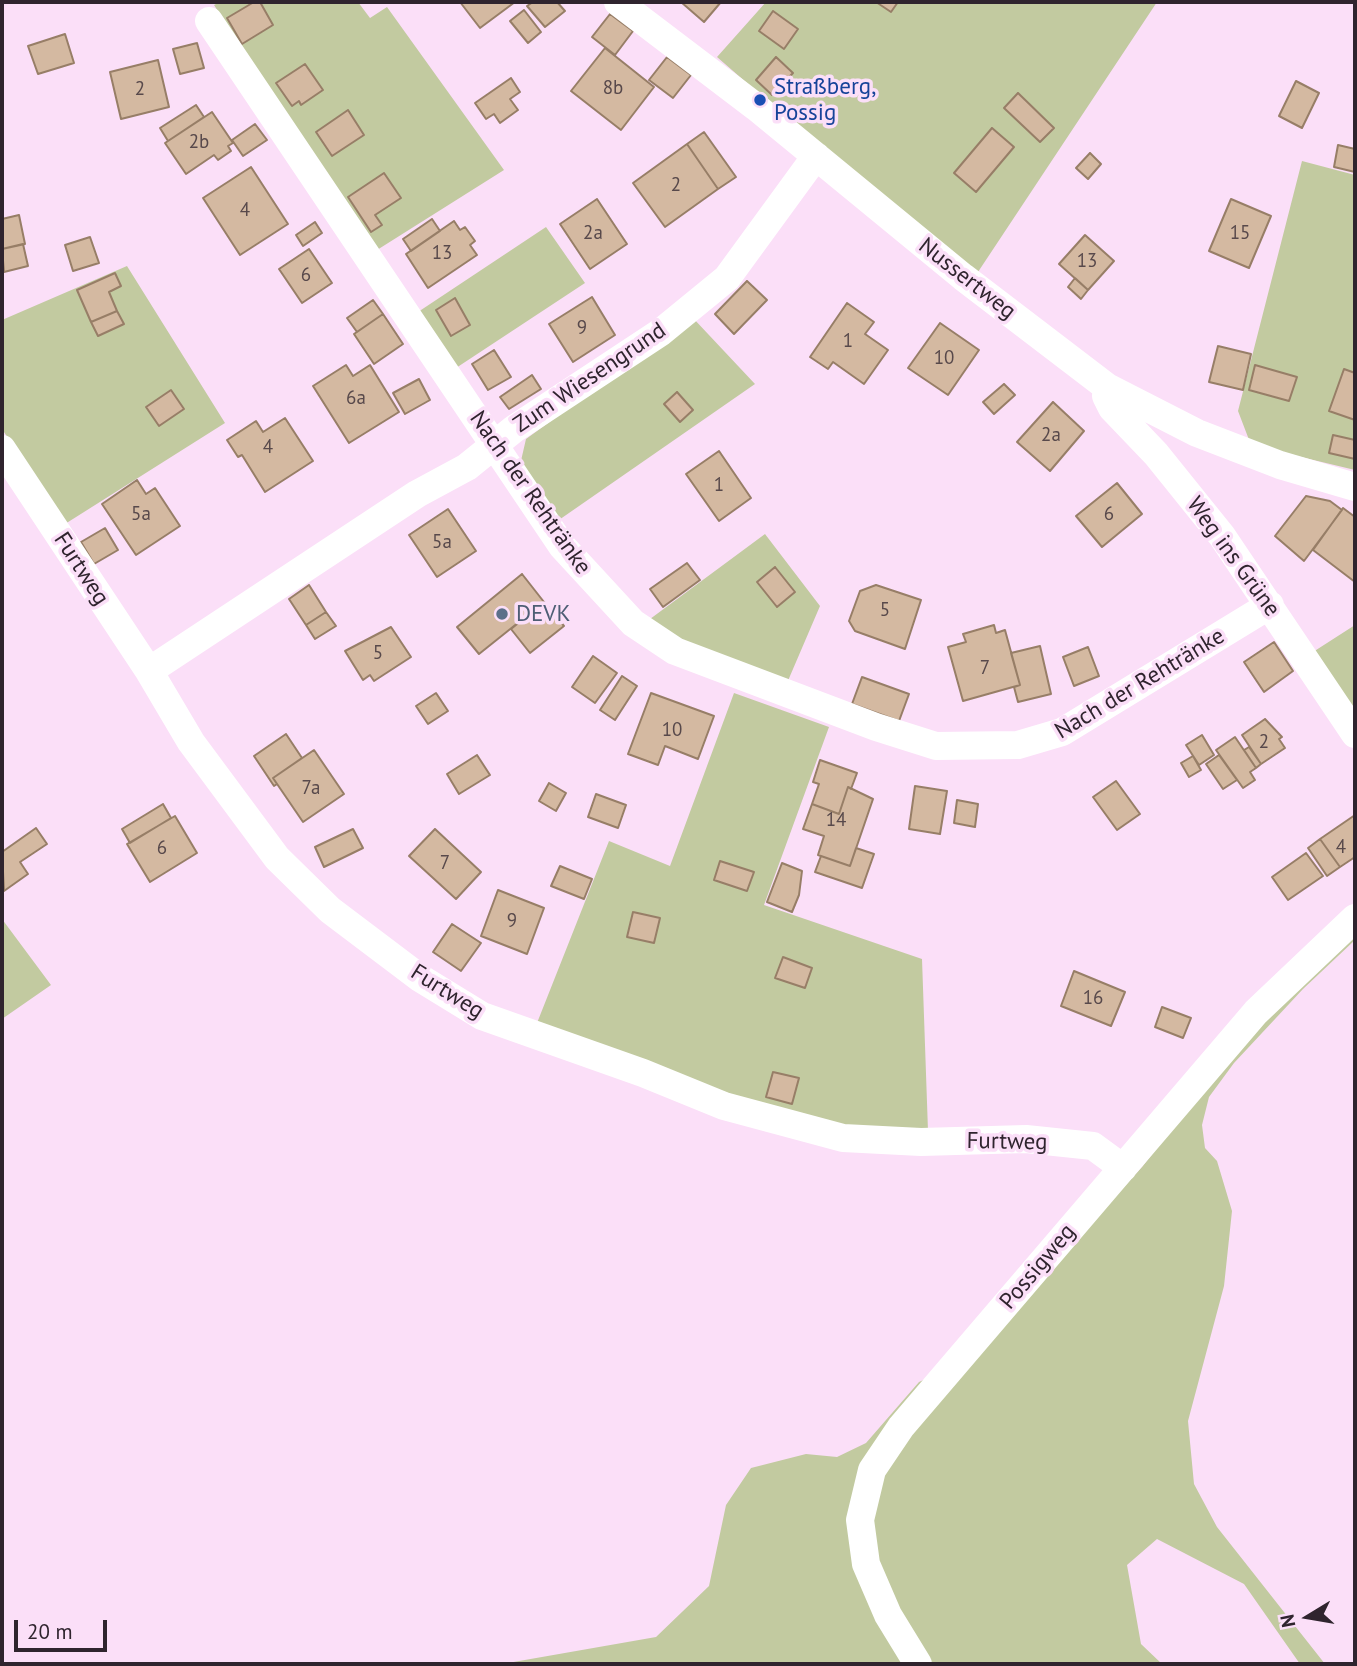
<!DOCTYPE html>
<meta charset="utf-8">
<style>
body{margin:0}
#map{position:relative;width:1357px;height:1666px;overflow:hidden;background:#fbdff8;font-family:"PT Sans",sans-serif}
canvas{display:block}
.frame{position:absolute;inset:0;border:4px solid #2f242e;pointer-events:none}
.north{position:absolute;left:1273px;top:1582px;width:70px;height:70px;-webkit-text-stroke:5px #fbdff8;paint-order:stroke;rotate:259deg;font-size:19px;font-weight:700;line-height:28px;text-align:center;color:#2f242e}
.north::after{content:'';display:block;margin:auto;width:24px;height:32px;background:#2f242e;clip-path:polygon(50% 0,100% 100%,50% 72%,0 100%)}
.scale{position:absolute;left:14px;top:1620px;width:93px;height:32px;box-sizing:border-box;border:4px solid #2f242e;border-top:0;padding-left:9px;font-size:21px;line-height:24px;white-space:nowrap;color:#2f242e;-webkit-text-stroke:5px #fbdff8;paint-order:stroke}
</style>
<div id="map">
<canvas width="1357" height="1666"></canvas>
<div class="frame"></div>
<div class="north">N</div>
<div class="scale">20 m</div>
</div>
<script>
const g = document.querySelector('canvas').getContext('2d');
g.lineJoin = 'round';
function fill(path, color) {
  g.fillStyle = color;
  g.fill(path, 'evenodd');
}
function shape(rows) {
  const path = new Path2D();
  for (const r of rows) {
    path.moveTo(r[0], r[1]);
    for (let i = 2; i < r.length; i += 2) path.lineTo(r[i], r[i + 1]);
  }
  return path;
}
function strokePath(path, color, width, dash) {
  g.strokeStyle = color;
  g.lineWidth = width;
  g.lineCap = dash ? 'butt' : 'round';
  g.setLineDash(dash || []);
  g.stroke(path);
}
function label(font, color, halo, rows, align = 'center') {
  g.font = font + ' "PT Sans",sans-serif';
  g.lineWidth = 7;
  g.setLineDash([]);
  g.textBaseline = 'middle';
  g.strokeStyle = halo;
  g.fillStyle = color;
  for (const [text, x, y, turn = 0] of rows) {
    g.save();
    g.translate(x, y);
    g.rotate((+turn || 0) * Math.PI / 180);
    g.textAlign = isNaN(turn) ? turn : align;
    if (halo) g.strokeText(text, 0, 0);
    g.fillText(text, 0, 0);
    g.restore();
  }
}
const green = shape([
 [220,2,358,2,370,18,387,7,504,170,377,250,287,120,214,5],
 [766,2,1157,2,978,272,872,192,717,57],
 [1302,161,1355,175,1355,470,1251,445,1238,411],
 [546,227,585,283,456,368,418,312],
 [127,266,225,423,65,524,2,429,2,320],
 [693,318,755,384,556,522,520,465,526,439],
 [765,534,820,606,787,683,697,649,646,622],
 [1355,625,1355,712,1313,652],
 [734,693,829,727,764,905,922,959,928,1131,829,1130,537,1023,609,841,670,866],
 [2,919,51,985,2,1019],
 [1355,929,1355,940,1303,989,1234,1063,1209,1097,1202,1125,1205,1148,1217,1161,1232,1211,1224,1286,1188,1421,1194,1484,1217,1527,1325,1664,1300,1664,1244,1584,1157,1539,1127,1565,1141,1644,1162,1664,502,1664,656,1637,709,1586,726,1505,751,1468,806,1454,837,1457,866,1443,919,1382,967,1360,1142,1167,1225,1061]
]);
const building = shape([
 [254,2,260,2,273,25,242,44,227,18,254,2],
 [460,2,515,2,480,28,460,2],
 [533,2,557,2,565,11,545,27,527,6,533,2],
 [681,2,721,2,704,22,681,2],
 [876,2,898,2,891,12,876,2],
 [524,10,541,32,528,43,510,21,524,10],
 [773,11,798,29,784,49,759,31,773,11],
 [610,14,633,31,615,55,592,37,610,14],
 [65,34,74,63,38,74,28,46,65,34],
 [197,43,204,68,180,74,173,49,197,43],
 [605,48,654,87,621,130,571,91,605,48],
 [667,57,691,75,673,98,649,80,667,57],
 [776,57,793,73,772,95,756,80,776,57],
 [158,60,169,107,121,119,110,72,158,60],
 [305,64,323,90,301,105,299,101,292,106,276,83,305,64],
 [511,78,520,92,510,99,518,110,500,123,494,114,486,119,475,103,511,78],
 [1296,81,1319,93,1302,128,1279,116,1296,81],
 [1018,93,1054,128,1040,142,1004,108,1018,93],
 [196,105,204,117,168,141,160,128,196,105],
 [348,110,364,135,332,156,316,132,348,110],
 [212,112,233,143,228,146,231,151,218,160,214,155,186,174,165,143,212,112],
 [255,124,267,140,243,156,232,140,255,124],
 [992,128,1014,147,976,192,954,173,992,128],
 [704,132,736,177,718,189,687,144,704,132],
 [687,144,718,189,665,227,633,183,687,144],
 [1338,145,1355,149,1355,172,1334,167,1338,145],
 [1090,153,1101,164,1088,179,1076,168,1090,153],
 [251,167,288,224,240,255,203,198,251,167],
 [384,173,401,198,375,215,382,225,371,232,348,197,384,173],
 [597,199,627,244,590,269,560,224,597,199],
 [1231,199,1271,216,1249,268,1209,251,1231,199],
 [19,215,25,244,2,249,2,219,19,215],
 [432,219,440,231,411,251,403,239,432,219],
 [454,221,460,230,465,227,475,241,470,245,477,255,428,288,406,254,454,221],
 [315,222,322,233,303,246,296,235,315,222],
 [1085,235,1114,261,1088,290,1059,264,1085,235],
 [90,237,99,263,73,271,65,245,90,237],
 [23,244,28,266,4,272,2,249,23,244],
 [309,249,332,283,302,303,279,269,309,249],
 [115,273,121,286,109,292,117,311,91,322,77,290,115,273],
 [1075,278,1088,290,1081,299,1068,287,1075,278],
 [747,281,767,300,734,334,715,314,747,281],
 [592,297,615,335,573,362,549,324,592,297],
 [455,298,470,325,451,336,436,310,455,298],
 [373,300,383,314,357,332,347,318,373,300],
 [847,303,874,322,865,334,888,350,864,384,833,362,828,369,810,357,847,303],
 [117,311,124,324,98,336,91,322,117,311],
 [383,314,403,344,374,364,354,334,383,314],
 [940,323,979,350,948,395,908,368,940,323],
 [1218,346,1251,354,1243,390,1209,382,1218,346],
 [494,350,511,377,488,390,472,364,494,350],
 [346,365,353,376,370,365,399,412,349,443,313,386,346,365],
 [1255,365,1297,377,1289,401,1249,390,1255,365],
 [1344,369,1355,373,1355,420,1329,411,1344,369],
 [532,375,541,389,509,409,500,397,532,375],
 [419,379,430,400,405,414,393,393,419,379],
 [1004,384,1015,395,994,414,983,402,1004,384],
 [171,390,184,409,159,426,146,407,171,390],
 [677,392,693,410,680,422,664,404,677,392],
 [1053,402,1084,431,1050,471,1017,442,1053,402],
 [285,418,313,461,265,492,242,455,238,457,227,440,256,421,263,432,285,418],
 [1333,435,1355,440,1355,459,1329,453,1333,435],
 [719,451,751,498,719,521,686,474,719,451],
 [137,480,146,494,155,488,180,526,136,555,102,504,137,480],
 [1117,483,1142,514,1102,547,1076,516,1117,483],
 [1306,496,1330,501,1342,510,1304,561,1275,536,1306,496],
 [1343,508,1355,517,1355,582,1313,550,1343,508],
 [448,509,476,551,437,577,409,535,448,509],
 [105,528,118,550,94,564,81,542,105,528],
 [687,563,700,580,663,607,650,589,687,563],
 [775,567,795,592,777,607,757,582,775,567],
 [522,574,544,602,479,654,457,627,522,574],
 [309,585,326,612,306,625,289,599,309,585],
 [876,585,921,600,905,649,855,631,849,621,860,591,876,585],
 [544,602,564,626,530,653,511,629,544,602],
 [326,612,336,626,315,639,306,625,326,612],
 [994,625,996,633,1005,630,1020,685,963,701,948,647,966,642,963,634,994,625],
 [391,627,411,657,374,681,370,675,363,680,345,651,391,627],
 [1274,642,1293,671,1264,692,1244,662,1274,642],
 [1040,646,1051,694,1018,702,1014,687,1020,685,1011,653,1040,646],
 [1088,647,1099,676,1074,686,1063,657,1088,647],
 [593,656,617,673,595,703,572,687,593,656],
 [622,676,637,686,615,720,600,710,622,676],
 [862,677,909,694,899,721,852,704,862,677],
 [436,693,448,711,428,724,416,706,436,693],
 [651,693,714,716,698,759,665,746,658,765,628,754,651,693],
 [1265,719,1282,737,1279,739,1285,748,1261,764,1242,735,1265,719],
 [286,734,302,758,273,778,277,784,274,786,254,756,286,734],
 [1202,735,1214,755,1199,765,1186,745,1202,735],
 [1235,737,1256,768,1250,772,1255,780,1243,788,1216,750,1235,737],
 [1249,747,1261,764,1256,768,1244,750,1249,747],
 [314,750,344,794,303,822,273,778,314,750],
 [477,755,490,775,459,794,447,774,477,755],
 [1219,755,1237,780,1223,789,1206,764,1219,755],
 [1193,756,1201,770,1189,777,1181,763,1193,756],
 [820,760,857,773,851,789,848,787,839,814,812,804,819,784,813,782,820,760],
 [1116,781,1140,814,1117,830,1093,797,1116,781],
 [549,783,566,793,556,811,539,801,549,783],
 [915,786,947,791,940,834,909,829,915,786],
 [848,787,873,799,850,866,818,855,824,836,803,829,812,804,839,814,848,787],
 [596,794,626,805,618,828,588,817,596,794],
 [957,800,978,804,975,827,954,823,957,800],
 [163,804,171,818,130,843,122,829,163,804],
 [1355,815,1355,857,1340,867,1320,839,1355,815],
 [175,816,197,853,150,882,127,844,175,816],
 [36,828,47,844,20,862,28,874,4,891,2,852,36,828],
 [353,829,363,848,324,867,315,847,353,829],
 [435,829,481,872,456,899,409,856,435,829],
 [1320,839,1340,867,1327,876,1308,848,1320,839],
 [856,848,874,854,862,888,815,872,821,856,850,866,856,848],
 [1306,853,1323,876,1288,900,1272,877,1306,853],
 [720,861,754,872,747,891,714,880,720,861],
 [782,863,802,871,799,895,792,912,767,902,782,863],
 [560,866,592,879,584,899,551,886,560,866],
 [498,890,544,908,527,954,481,936,498,890],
 [633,912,660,918,654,943,627,937,633,912],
 [452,924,481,943,461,971,433,952,452,924],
 [783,957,812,968,805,988,775,978,783,957],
 [1074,971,1125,992,1111,1026,1061,1006,1074,971],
 [1162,1007,1191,1018,1183,1038,1155,1027,1162,1007],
 [773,1072,799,1078,792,1104,766,1097,773,1072]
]);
const minor = shape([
 [618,2,756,107,963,277,1107,387,1197,433,1280,465,1355,487],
 [209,21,562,546,633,623,675,651,876,727,936,746,1018,745,1062,732,1270,605],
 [1107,387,1106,396,1112,408,1156,454,1222,536,1355,734],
 [2,449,149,671,191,742,277,858,330,910,420,978,482,1016,643,1073,724,1106,843,1138,921,1142,1026,1139,1093,1146,1123,1168],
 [149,671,417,494,467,467,514,429,661,332,727,278,816,156],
 [918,1664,888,1615,866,1564,860,1520,872,1470,901,1427,1256,1012,1355,918]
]);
const markers = [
 [760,100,7,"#1a4fb4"],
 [502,614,7,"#5c6f8a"]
];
const numberNames = [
 ["8b",613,89],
 ["2",140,90],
 ["2b",199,143],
 ["2",676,186],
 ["4",245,211],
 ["2a",593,234],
 ["15",1240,234],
 ["13",442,254],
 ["13",1087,262],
 ["6",306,276],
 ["9",582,329],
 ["1",848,342],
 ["10",944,359],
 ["6a",356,399],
 ["2a",1051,436],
 ["4",268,448],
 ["1",719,486],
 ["5a",141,515],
 ["6",1109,515],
 ["5a",442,543],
 ["5",885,611],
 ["5",378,654],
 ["7",985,669],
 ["10",672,731],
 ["2",1264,743],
 ["7a",311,789],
 ["14",836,821],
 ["4",1341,848],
 ["6",162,849],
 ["7",445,864],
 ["9",512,922],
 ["16",1093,999]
];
const transitNames = [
 ["Straßberg,",774,87],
 ["Possig",774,113]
];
const streetNames = [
 ["Nussertweg",967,279,38],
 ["Zum Wiesengrund",590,378,-34],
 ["Nach der Rehtränke",530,493,55],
 ["Weg ins Grüne",1233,557,54],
 ["Furtweg",81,569,57],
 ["Nach der Rehtränke",1140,684,-31],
 ["Furtweg",447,992,32],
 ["Furtweg",1007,1142,1],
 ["Possigweg",1038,1267,-50]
];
const serviceNames = [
 ["DEVK",516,614]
];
fill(green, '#c2caa0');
fill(building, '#d4b9a1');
strokePath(building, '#977e67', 2);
strokePath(minor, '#fff', 28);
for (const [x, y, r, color] of markers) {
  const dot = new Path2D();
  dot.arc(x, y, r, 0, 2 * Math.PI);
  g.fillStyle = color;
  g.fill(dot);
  strokePath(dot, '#fbdff8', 2.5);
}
label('19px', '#58494b', null, numberNames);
label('23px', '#164399', '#fbdff8', transitNames, 'left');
label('23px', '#2f242e', '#fbdff8', streetNames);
label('23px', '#4e5e75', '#fbdff8', serviceNames, 'left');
</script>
